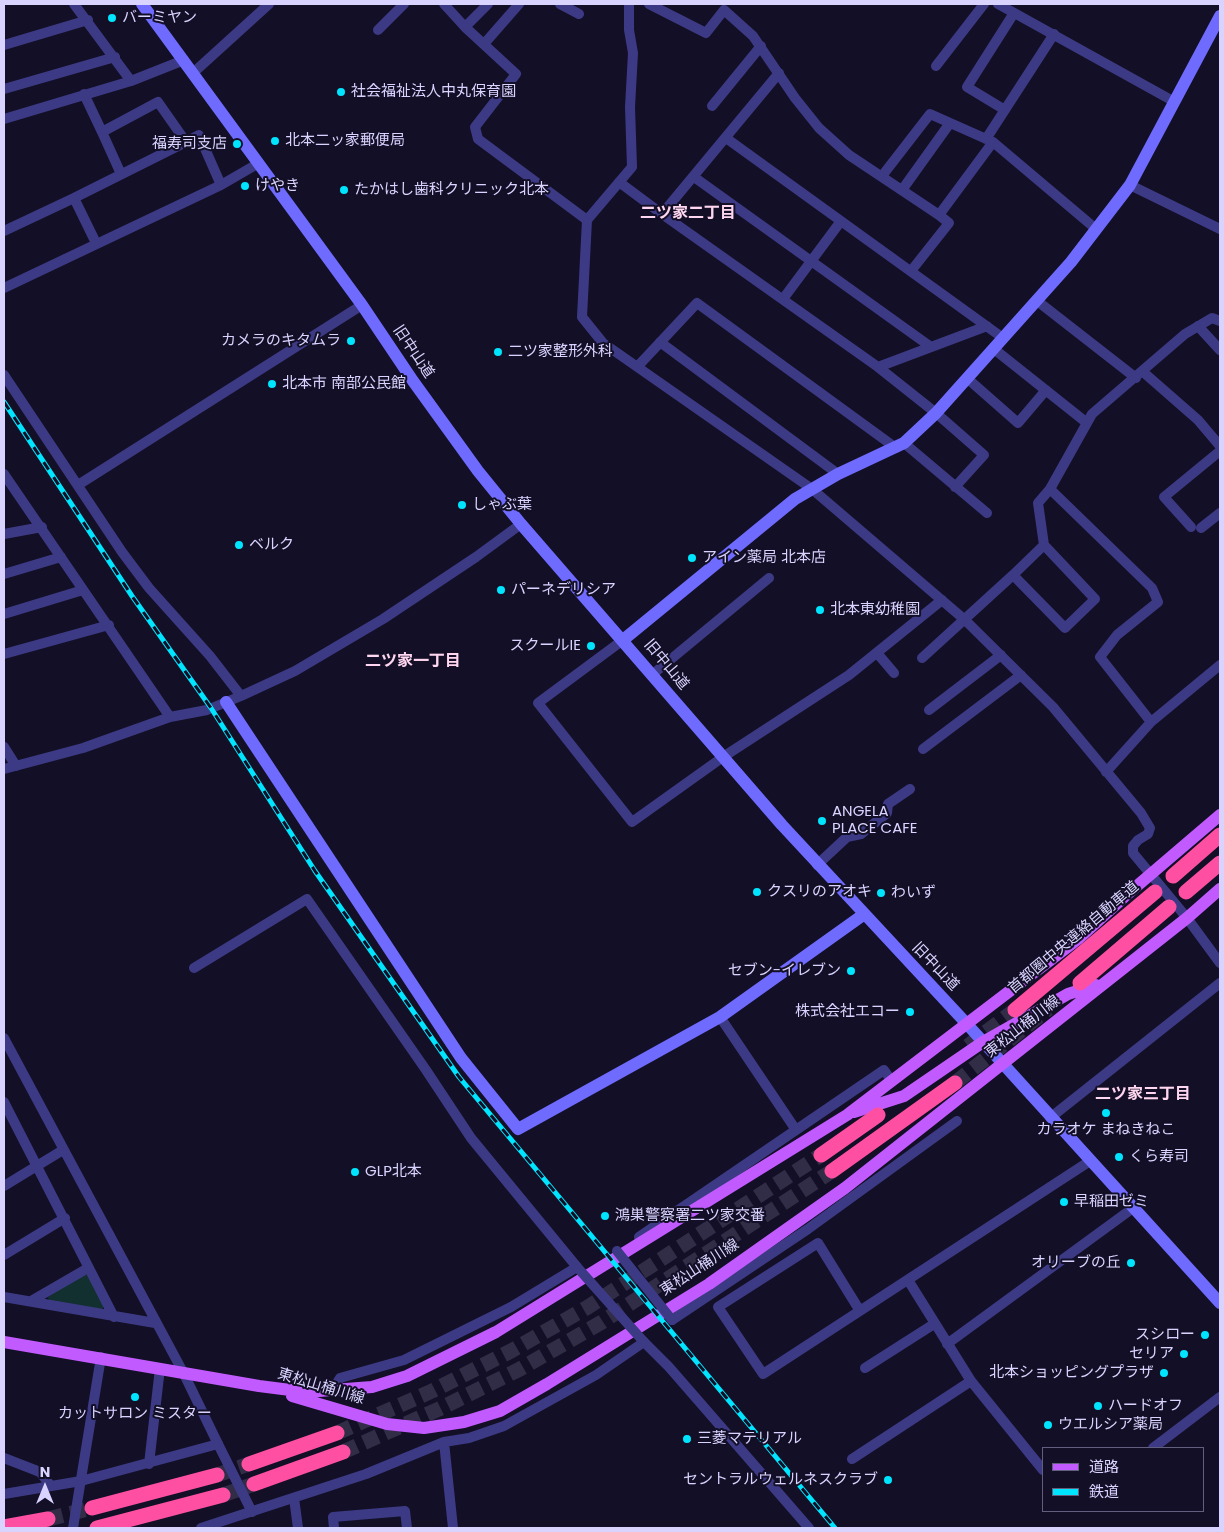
<!DOCTYPE html>
<meta charset="utf-8">
<style>
body{margin:0}
#map{position:relative;width:1224px;height:1532px;overflow:hidden;background:#130f26;font-family:Poppins,"Noto Sans JP",sans-serif}
canvas{display:block}
.frame{position:absolute;inset:0;border:5px solid #d9d4ff;pointer-events:none}
.legend{position:absolute;left:1042px;top:1447px;width:162px;height:65px;box-sizing:border-box;background:#130f26;border:1px solid #625e7d;margin:0;padding:6px 9px;list-style:none;font-size:15px;color:#d9d4ff}
.legend li{display:flex;align-items:center;gap:10px;height:25px}
.legend b{width:25px;border:1px solid #625e7d}
.north{position:absolute;left:20px;top:1462px;width:50px;height:50px;-webkit-text-stroke:4px #130f26;paint-order:stroke;rotate:0deg;font-size:14px;font-weight:700;line-height:20px;text-align:center;color:#d9d4ff}
.north::after{content:'';display:block;margin:auto;width:18px;height:22px;background:#d9d4ff;clip-path:polygon(50% 0,100% 100%,50% 72%,0 100%)}
</style>
<div id="map">
<canvas width="1224" height="1532"></canvas>
<div class="frame"></div>
<ul class="legend">
<li><b style="height:6px;background:#c25bff"></b>道路</li>
<li><b style="height:6px;background:#00e5ff"></b>鉄道</li>
</ul>
<div class="north">N</div>
</div>
<script>
const g = document.querySelector('canvas').getContext('2d');
g.lineJoin = 'round';
function fill(path, color) {
  g.fillStyle = color;
  g.fill(path, 'evenodd');
}
function shape(rows) {
  const path = new Path2D();
  for (const r of rows) {
    path.moveTo(r[0], r[1]);
    for (let i = 2; i < r.length; i += 2) path.lineTo(r[i], r[i + 1]);
  }
  return path;
}
function strokePath(path, color, width, dash) {
  g.strokeStyle = color;
  g.lineWidth = width;
  g.lineCap = dash ? 'butt' : 'round';
  g.setLineDash(dash || []);
  g.stroke(path);
}
function label(font, color, halo, rows, align = 'center') {
  g.font = font + ' Poppins,"Noto Sans JP",sans-serif';
  g.lineWidth = 4;
  g.setLineDash([]);
  g.textBaseline = 'middle';
  g.strokeStyle = halo;
  g.fillStyle = color;
  for (const [text, x, y, turn = 0] of rows) {
    g.save();
    g.translate(x, y);
    g.rotate((+turn || 0) * Math.PI / 180);
    g.textAlign = isNaN(turn) ? turn : align;
    if (halo) g.strokeText(text, 0, 0);
    g.fillText(text, 0, 0);
    g.restore();
  }
}
const green = shape([
 [83,1274,88,1275,104,1306,102,1310,49,1301,48,1297]
]);
const highwayTunnel = shape([
 [968,1046,1015,1010],
 [955,1083,1048,1009],
 [337,1433,432,1391,511,1351,588,1307,821,1155],
 [343,1452,439,1409,520,1369,602,1322,832,1171],
 [217,1475,249,1464],
 [223,1495,254,1484],
 [48,1519,92,1508]
]);
const street = shape([
 [74,4,131,81,184,60],
 [444,4,465,27,516,74,475,127,478,139,587,220],
 [560,4,579,14],
 [629,4,629,30,633,53,630,107,632,167,587,220,582,317,603,343,812,489,965,620,1053,707,1141,813,1150,828,1148,834,1138,840,1133,846,1133,853,1187,918,1220,963],
 [649,4,706,33,724,10,753,36,795,98,819,128,849,155,939,215,949,223,911,271],
 [998,4,1173,101],
 [465,27,488,4],
 [378,30,404,4],
 [484,44,519,4],
 [4,45,88,20],
 [936,66,984,4],
 [193,73,269,4],
 [779,73,662,214,878,367,987,326],
 [4,89,115,57],
 [84,94,102,132],
 [712,106,761,46],
 [1005,110,967,87,1014,13],
 [4,119,131,81],
 [726,138,1003,338],
 [986,139,1054,34],
 [186,142,199,135,221,185],
 [882,176,930,114,993,142,1096,229],
 [694,177,931,347],
 [619,182,662,214],
 [1130,185,1220,229],
 [902,190,950,123],
 [74,198,96,243],
 [939,215,993,142],
 [4,231,74,198,186,142,158,102,102,132,121,174],
 [4,288,221,185,259,163],
 [783,299,841,221],
 [1036,300,1136,378],
 [1198,326,1220,350],
 [660,342,838,474],
 [994,349,1087,423],
 [638,366,697,303,896,448],
 [878,367,936,413,984,455,955,487],
 [1142,371,1198,420,1220,446],
 [4,375,122,552,149,588,210,656,241,696],
 [968,379,1018,423,1046,390],
 [904,443,987,513],
 [4,474,170,717],
 [78,485,362,305],
 [1050,489,1152,588,1158,602,1117,635,1100,657,1151,722],
 [1191,527,1164,497,1220,451],
 [1201,528,1220,513],
 [4,534,42,527],
 [1044,545,1013,575,1065,628,1095,599,1044,545,1038,503,1050,489,1092,414,1185,334,1212,318,1220,321],
 [4,574,61,557],
 [4,614,83,590],
 [623,640,538,703,632,822,723,757,849,675,942,600],
 [877,653,894,673],
 [4,654,109,625],
 [922,658,1013,575],
 [653,674,769,578],
 [929,710,1001,655],
 [4,747,16,766],
 [923,749,1021,675],
 [4,769,83,748,170,717,207,710,241,696,295,671,383,619,476,557,521,524],
 [1106,772,1151,722,1220,665],
 [817,865,847,837,861,834,887,813,888,804,910,789],
 [194,968,307,899,426,1070,471,1138,577,1267,511,1307,404,1360,340,1378,332,1391],
 [720,1017,796,1130],
 [4,1038,183,1372,218,1444,81,1481,4,1494],
 [4,1102,114,1317],
 [1050,1118,1220,983],
 [4,1186,63,1150],
 [639,1237,884,1070,891,1080],
 [4,1255,65,1218],
 [908,1280,971,1381,1043,1470],
 [4,1297,155,1323],
 [31,1301,88,1268],
 [860,1311,818,1243,718,1307,763,1374,1090,1161],
 [672,1320,808,1229,957,1121],
 [947,1344,1133,1208],
 [865,1368,934,1324],
 [444,1442,453,1528],
 [1153,1448,1220,1397],
 [4,1458,40,1472,50,1485],
 [852,1459,971,1381],
 [149,1464,160,1368],
 [294,1498,298,1528],
 [73,1528,101,1357],
 [201,1528,366,1474,444,1442,469,1438,504,1426,596,1375,644,1342,669,1367,809,1528],
 [334,1528,333,1517,405,1511,407,1528]
]);
const secondary = shape([
 [142,4,362,305,413,381,478,471,521,524,782,825,966,1023,1220,1303],
 [623,640,795,499,838,474,904,443,936,413,1071,262,1130,185,1220,16],
 [226,702,461,1058,518,1129,720,1017,863,915]
]);
const primary = shape([
 [854,1112,904,1096,983,1042,1068,994,1096,985],
 [4,1342,259,1386,306,1392,372,1387,407,1376,496,1332,847,1115,1078,939,1124,897,1220,815],
 [292,1396,387,1424,424,1428,464,1422,500,1411,547,1384,709,1284,845,1188,1187,918,1220,889]
]);
const highway = shape([
 [1173,876,1220,835],
 [1186,892,1220,863],
 [1080,983,1169,907],
 [1015,1010,1155,892],
 [821,1155,878,1115],
 [832,1171,955,1083],
 [249,1464,337,1433],
 [254,1484,343,1452],
 [92,1508,217,1475],
 [4,1527,48,1519],
 [97,1528,223,1495]
]);
const rail = shape([
 [4,402,132,596,211,708,315,871,459,1077,835,1528]
]);
const streetBridge = shape([
 [617,1251,672,1320],
 [577,1267,644,1342],
 [218,1444,252,1512]
]);
const markers = [
 [112,18,5,"#00e5ff"],
 [341,92,5,"#00e5ff"],
 [275,141,5,"#00e5ff"],
 [237,144,5,"#00e5ff"],
 [245,186,5,"#00e5ff"],
 [344,190,5,"#00e5ff"],
 [351,341,5,"#00e5ff"],
 [498,352,5,"#00e5ff"],
 [272,384,5,"#00e5ff"],
 [462,505,5,"#00e5ff"],
 [239,545,5,"#00e5ff"],
 [692,558,5,"#00e5ff"],
 [501,590,5,"#00e5ff"],
 [820,610,5,"#00e5ff"],
 [591,646,5,"#00e5ff"],
 [822,821,5,"#00e5ff"],
 [757,892,5,"#00e5ff"],
 [881,893,5,"#00e5ff"],
 [851,971,5,"#00e5ff"],
 [910,1012,5,"#00e5ff"],
 [1106,1113,5,"#00e5ff"],
 [1119,1157,5,"#00e5ff"],
 [355,1172,5,"#00e5ff"],
 [1064,1202,5,"#00e5ff"],
 [605,1216,5,"#00e5ff"],
 [1131,1263,5,"#00e5ff"],
 [1205,1335,5,"#00e5ff"],
 [1184,1354,5,"#00e5ff"],
 [1164,1373,5,"#00e5ff"],
 [135,1397,5,"#00e5ff"],
 [1098,1406,5,"#00e5ff"],
 [1048,1425,5,"#00e5ff"],
 [687,1439,5,"#00e5ff"],
 [888,1480,5,"#00e5ff"]
];
const poiNames = [
 ["バーミヤン",122,18],
 ["社会福祉法人中丸保育園",351,92],
 ["北本二ッ家郵便局",285,141],
 ["福寿司支店",227,144,"right"],
 ["けやき",255,186],
 ["たかはし歯科クリニック北本",354,190],
 ["カメラのキタムラ",341,341,"right"],
 ["二ツ家整形外科",508,352],
 ["北本市 南部公民館",282,384],
 ["しゃぶ葉",472,505],
 ["ベルク",249,545],
 ["アイン薬局 北本店",702,558],
 ["パーネデリシア",511,590],
 ["北本東幼稚園",830,610],
 ["スクールIE",581,646,"right"],
 ["ANGELA",832,812],
 ["PLACE CAFE",832,829],
 ["クスリのアオキ",767,892],
 ["わいず",891,893],
 ["セブン-イレブン",841,971,"right"],
 ["株式会社エコー",900,1012,"right"],
 ["カラオケ まねきねこ",1106,1130,"center"],
 ["くら寿司",1129,1157],
 ["GLP北本",365,1172],
 ["早稲田ゼミ",1074,1202],
 ["鴻巣警察署二ツ家交番",615,1216],
 ["オリーブの丘",1121,1263,"right"],
 ["スシロー",1195,1335,"right"],
 ["セリア",1174,1354,"right"],
 ["北本ショッピングプラザ",1154,1373,"right"],
 ["ハードオフ",1108,1406],
 ["カットサロン ミスター",135,1414,"center"],
 ["ウエルシア薬局",1058,1425],
 ["三菱マテリアル",697,1439],
 ["セントラルウェルネスクラブ",878,1480,"right"]
];
const streetNames = [
 ["旧中山道",413,352,56],
 ["旧中山道",666,665,50],
 ["首都圏中央連絡自動車道",1074,938,-40],
 ["旧中山道",935,967,46],
 ["東松山桶川線",1023,1027,-38],
 ["東松山桶川線",700,1268,-33],
 ["東松山桶川線",321,1387,17]
];
const neighbourhoodNames = [
 ["二ツ家二丁目",688,214],
 ["二ツ家一丁目",413,662],
 ["二ツ家三丁目",1143,1095]
];
fill(green, '#12302f');
strokePath(highwayTunnel, '#312d47', 15, [15, 8]);
strokePath(street, '#3d3a85', 10);
strokePath(secondary, '#6f6bff', 12);
strokePath(primary, '#c25bff', 12);
strokePath(highway, '#ff4fa3', 15);
strokePath(rail, '#00e5ff', 5);
strokePath(rail, '#130f26', 3, [9]);
strokePath(streetBridge, '#3d3a85', 10);
for (const [x, y, r, color] of markers) {
  const dot = new Path2D();
  dot.arc(x, y, r, 0, 2 * Math.PI);
  g.fillStyle = color;
  g.fill(dot);
  strokePath(dot, '#130f26', 2);
}
label('15px', '#d9d4ff', '#130f26', poiNames, 'left');
label('15px', '#d9d4ff', '#130f26', streetNames);
label('bold 16px', '#ffd6f0', '#130f26', neighbourhoodNames);
</script>
